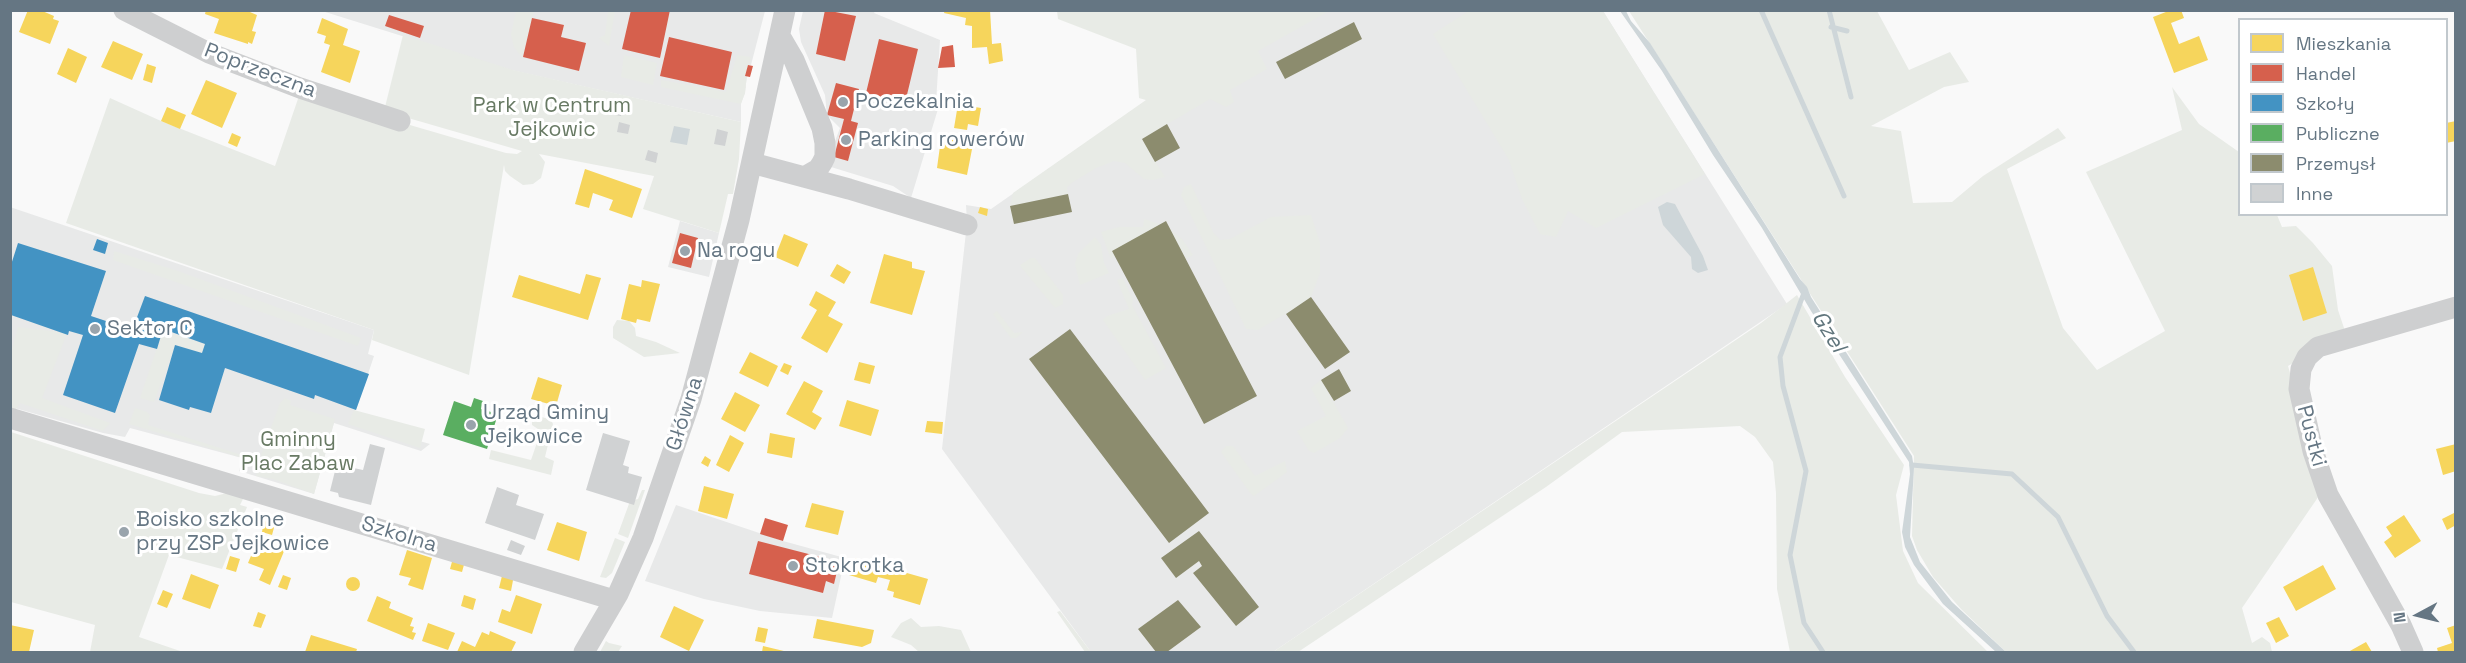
<!DOCTYPE html>
<meta charset="utf-8">
<style>
body{margin:0}
#map{position:relative;width:2466px;height:663px;overflow:hidden;background:#f9f9f9;font-family:"Space Grotesk",sans-serif}
canvas{display:block}
.frame{position:absolute;inset:0;border:12px solid #657683;pointer-events:none}
.legend{position:absolute;left:2238px;top:18px;width:210px;height:198px;box-sizing:border-box;background:#fff;border:2px solid #c1c8cd;margin:0;padding:8px 10px;list-style:none;font-size:18px;color:#657683}
.legend li{display:flex;align-items:center;gap:12px;height:30px}
.legend b{width:30px;border:2px solid #c1c8cd}
.north{position:absolute;left:2388px;top:585px;width:60px;height:60px;-webkit-text-stroke:4px #fff;paint-order:stroke;rotate:263deg;font-size:16px;font-weight:700;line-height:24px;text-align:center;color:#657683}
.north::after{content:'';display:block;margin:auto;width:21px;height:27px;background:#657683;clip-path:polygon(50% 0,100% 100%,50% 72%,0 100%)}
</style>
<div id="map">
<canvas width="2466" height="663"></canvas>
<div class="frame"></div>
<ul class="legend">
<li><b style="height:16px;background:#f6d55c"></b>Mieszkania</li>
<li><b style="height:16px;background:#d6604d"></b>Handel</li>
<li><b style="height:16px;background:#4393c3"></b>Szkoły</li>
<li><b style="height:16px;background:#5aae61"></b>Publiczne</li>
<li><b style="height:16px;background:#8c8c6e"></b>Przemysł</li>
<li><b style="height:16px;background:#d0d2d3"></b>Inne</li>
</ul>
<div class="north">N</div>
</div>
<script>
const g = document.querySelector('canvas').getContext('2d');
g.lineJoin = 'round';
function fill(path, color) {
  g.fillStyle = color;
  g.fill(path, 'evenodd');
}
function shape(rows) {
  const path = new Path2D();
  for (const r of rows) {
    if (r.length === 3) {
      path.moveTo(r[0] + r[2], r[1]);
      path.arc(r[0], r[1], r[2], 0, 2 * Math.PI);
      continue;
    }
    path.moveTo(r[0], r[1]);
    for (let i = 2; i < r.length; i += 2) path.lineTo(r[i], r[i + 1]);
  }
  return path;
}
function strokePath(path, color, width, dash) {
  g.strokeStyle = color;
  g.lineWidth = width;
  g.lineCap = dash ? 'butt' : 'round';
  g.setLineDash(dash || []);
  g.stroke(path);
}
function label(font, color, halo, rows, align = 'center') {
  g.font = font + ' "Space Grotesk",sans-serif';
  g.lineWidth = 6;
  g.setLineDash([]);
  g.textBaseline = 'middle';
  g.strokeStyle = halo;
  g.fillStyle = color;
  for (const [text, x, y, turn = 0] of rows) {
    g.save();
    g.translate(x, y);
    g.rotate((+turn || 0) * Math.PI / 180);
    g.textAlign = isNaN(turn) ? turn : align;
    if (halo) g.strokeText(text, 0, 0);
    g.fillText(text, 0, 0);
    g.restore();
  }
}
const built = shape([
 [322,11,765,11,751,65,748,65,745,93,741,103,741,122,511,70],
 [803,11,875,11,874,13,940,40,936,102,938,109,911,198,893,186,831,167,831,152,840,128,827,115,825,95,801,42,799,29],
 [1274,11,1603,11,1787,304,1273,652,1091,652,942,449,967,223,966,205,991,209],
 [10,207,374,330,368,354,374,356,356,410,354,410,373,428,430,444,421,451,334,423,314,494,239,471,242,458,130,428,125,437,103,433,11,407],
 [680,221,719,233,709,277,668,267],
 [676,505,783,541,845,558,832,618,760,611,704,599,645,581]
]);
const green = shape([
 [1470,10,1603,11,1705,174,1596,228,1568,211,1556,237,1540,234,1522,199,1509,160,1433,34],
 [516,11,534,11,523,55,520,55,514,47,511,34],
 [608,11,615,11,609,46,599,38,605,35],
 [1057,11,1329,11,1258,51,1267,69,1230,90,1234,102,1226,107,1210,99,1142,139,1165,177,1153,180,1144,179,1125,163,1114,161,1096,168,1073,182,1067,187,1068,194,1010,206,1013,193,1146,100,1139,98,1136,49,1058,19],
 [1629,11,1877,11,1909,70,1950,52,1969,82,1944,87,1871,126,1901,131,1913,203,1952,202,1983,176,2058,128,2066,138,2007,169,2063,328,2097,370,2165,331,2086,172,2182,130,2172,87,2199,124,2239,152,2240,214,2277,215,2282,227,2296,226,2313,243,2332,266,2338,310,2345,331,2288,366,2323,490,2242,608,2252,643,2262,637,2270,643,2272,652,2006,652,1961,609,1933,577,1917,550,1912,536,1914,456],
 [403,35,513,70,741,122,739,159,733,194,728,194,719,233,643,209,654,176,539,154,545,162,541,178,533,184,523,185,510,176,505,171,504,165,469,375,372,340,374,330,66,223,110,98,161,121,275,166,300,93,506,153,517,154,522,151,384,111],
 [624,55,657,63,653,85,621,77],
 [737,55,751,57,748,65,745,93,741,104,661,87,661,80,726,92],
 [1191,184,1213,232,1220,240,1230,239,1271,217,1311,215,1320,243,1320,273,1311,297,1286,314,1288,312,1258,330,1246,329,1181,195,1184,187],
 [1144,219,1160,224,1111,259,1101,232,1119,227,1143,227],
 [1170,229,1182,239,1193,255,1186,259],
 [1095,237,1101,245,1104,263,1109,273,1080,285,1075,264,1078,254],
 [114,251,178,271,361,338,358,346,113,260],
 [1031,258,1035,258,1063,295,1063,304,1055,308,1021,267,1020,265],
 [1123,278,1133,300,1132,305,1166,368,1145,380,1103,320,1107,316,1129,309,1117,280],
 [1797,295,1845,377,1904,465,1896,495,1903,551,1918,583,1988,652,1790,652,1777,589,1776,493,1773,462,1755,437,1740,426,1622,432,1546,487,1298,652,1273,652,1761,323],
 [997,311,1014,333,1023,332,1016,338,1011,338,993,314],
 [617,320,629,321,635,328,636,336,656,342,680,353,644,357,613,338,613,327],
 [18,327,67,333,42,398,110,423,103,431,20,403,14,412,11,411,11,353],
 [163,330,205,344,202,353,175,345,154,402,140,398],
 [1321,380,1348,428,1340,438,1314,453,1309,451,1297,431,1326,416,1311,388],
 [285,398,291,401,290,405,335,419,314,494,273,479,256,476,260,458,280,403],
 [135,408,147,412,150,415,148,425,245,456,243,458,129,424],
 [354,410,425,429,420,448,348,424],
 [536,415,551,420,553,424,545,457,554,461,551,475,489,459,491,450,531,460,541,431,532,425,532,417],
 [11,432,199,493,215,496,231,492,244,497,240,505,247,507,222,569,169,555,139,637,183,652,90,652,95,625,11,602],
 [1226,446,1233,446,1255,476,1285,461,1287,472,1254,496,1251,494,1221,452],
 [642,490,645,490,628,538,618,534,630,501,638,499],
 [615,538,625,542,612,573,606,578,600,577],
 [1060,611,1091,652,1085,652,1057,612],
 [911,618,921,627,939,626,961,630,971,652,919,652,911,645,891,637,901,623],
 [606,641,609,643,622,646,618,652,600,652]
]);
const water = shape([
 [1620,11,1626,11,1631,21,1650,43,1800,279,1807,287,1811,297,1912,456,1914,468,1910,537,1920,562,1952,602,2006,652,1996,652,1943,604,1914,565,1905,547,1902,532,1910,474,1909,462,1811,311,1762,228,1713,155,1662,71],
 [674,126,690,129,687,145,670,142],
 [1667,202,1675,204,1703,256,1708,270,1698,273,1692,269,1691,257,1663,225,1658,207]
]);
const homes = shape([
 [28,10,40,10,54,16,53,19,59,21,50,44,19,32],
 [206,10,245,10,257,15,252,31,256,32,252,44,248,42,248,44,214,33,219,19,205,14],
 [945,10,990,10,992,44,1001,43,1003,61,989,64,987,47,972,48,972,26,965,25,966,18,944,13],
 [2171,10,2181,10,2184,18,2171,23,2179,44,2199,36,2208,60,2174,73,2153,17],
 [322,18,348,29,343,45,360,51,350,83,321,72,330,45,324,43,326,36,317,33],
 [113,41,143,54,132,80,101,67],
 [68,48,87,57,76,83,57,74],
 [147,64,156,67,152,83,143,80],
 [206,80,237,93,222,128,191,114],
 [958,104,981,108,978,126,968,124,967,130,954,128],
 [167,107,186,115,180,129,161,121],
 [2456,121,2456,141,2446,143,2446,123],
 [232,133,241,137,237,147,228,143],
 [944,138,973,144,967,175,937,168,940,146,942,147],
 [585,169,642,189,632,218,609,210,613,200,593,193,589,208,575,204],
 [980,207,988,209,987,216,978,213],
 [784,234,808,244,798,267,775,257],
 [884,254,912,262,912,268,925,271,912,315,870,303],
 [837,264,851,272,844,284,830,276],
 [2313,267,2327,313,2303,321,2289,275],
 [586,274,601,278,588,320,512,297,519,275,580,294],
 [642,280,660,284,650,322,637,319,636,323,621,319,629,284,641,287],
 [816,291,836,302,828,316,843,324,827,353,801,338,817,310,809,305],
 [750,352,778,366,768,387,739,373],
 [859,362,875,366,870,384,854,380],
 [784,363,792,366,788,375,780,371],
 [538,377,562,385,556,406,531,399],
 [804,381,823,391,812,412,822,418,815,430,786,414],
 [735,392,760,405,745,432,721,419],
 [847,400,879,410,871,436,839,426],
 [927,421,943,422,942,434,925,432],
 [770,433,795,438,792,458,767,453],
 [730,435,744,443,729,472,716,465],
 [2456,444,2456,471,2443,475,2436,449],
 [705,456,711,460,708,467,701,463],
 [704,486,734,494,727,519,698,511],
 [812,503,844,511,838,535,805,527],
 [2454,513,2456,525,2447,530,2442,519],
 [2404,515,2421,541,2395,558,2384,542,2392,536,2386,527],
 [264,521,275,524,272,535,262,532],
 [557,522,587,532,579,561,547,550],
 [258,539,285,549,270,585,259,580,264,569,248,563],
 [407,550,432,558,423,590,408,585,411,578,399,575],
 [230,556,240,559,236,572,226,569],
 [453,558,465,561,462,572,450,569],
 [854,558,928,579,920,605,893,597,894,592,887,590,890,580,878,577,876,583,849,575],
 [2323,565,2336,589,2296,611,2283,587],
 [503,572,514,575,511,591,499,588],
 [191,574,219,585,210,609,182,599],
 [283,575,291,578,287,590,278,587],
 [353,584,7],
 [163,590,173,594,167,608,157,604],
 [464,595,476,599,473,610,461,606],
 [516,595,542,604,532,634,498,622,502,609,510,612],
 [377,596,391,602,389,608,413,618,410,626,414,627,412,632,416,633,413,640,367,621],
 [674,606,704,620,689,651,660,637],
 [258,612,266,615,261,628,253,626],
 [2279,617,2289,636,2276,643,2266,623],
 [817,619,874,630,871,643,862,647,813,638],
 [428,623,455,633,448,650,422,641],
 [10,625,34,630,29,652,10,652],
 [2456,625,2456,652,2438,652,2437,648,2452,643,2447,628],
 [758,627,768,629,765,643,755,641],
 [490,631,516,642,511,652,457,652,462,641,475,647,482,632,489,635],
 [311,635,357,649,356,652,305,652],
 [2366,642,2372,652,2348,652],
 [763,646,788,652,762,652]
]);
const shops = shape([
 [631,10,670,10,660,58,622,49],
 [825,10,856,16,845,61,816,54],
 [389,15,424,26,420,38,385,26],
 [532,18,564,25,561,37,586,43,579,71,523,57],
 [669,37,732,52,724,90,660,76],
 [879,39,918,49,905,103,866,93],
 [953,45,955,67,938,68,942,47],
 [748,65,753,66,750,77,745,76],
 [836,83,859,89,851,121,858,123,848,161,834,157,844,119,827,115],
 [680,233,698,238,691,268,672,263],
 [765,518,788,525,783,541,760,534],
 [758,541,832,560,830,565,838,567,834,584,826,581,823,593,749,574]
]);
const schools = shape([
 [97,239,108,243,105,254,93,250],
 [18,243,106,271,91,316,121,326,148,331,150,324,136,320,145,296,369,374,356,410,315,395,314,399,225,368,211,413,190,407,189,410,159,400,175,345,202,353,205,344,163,329,157,349,139,344,115,413,63,395,83,335,69,331,68,335,11,315,10,268]
]);
const public = shape([
 [474,398,483,401,481,409,498,414,487,449,443,435,454,401,471,407]
]);
const industry = shape([
 [1354,22,1362,39,1285,79,1276,62],
 [1167,124,1180,148,1155,162,1142,139],
 [1068,194,1072,212,1014,224,1010,206],
 [1166,221,1257,396,1204,424,1112,251],
 [1311,297,1350,352,1325,369,1286,314],
 [1070,329,1209,513,1169,543,1029,359],
 [1339,369,1351,391,1334,401,1321,380],
 [1199,531,1259,607,1236,626,1193,573,1202,566,1199,561,1176,578,1161,558],
 [1178,600,1201,627,1167,652,1156,652,1138,629]
]);
const stream = shape([
 [1761,10,1844,196],
 [1829,10,1851,97],
 [1831,27,1847,31],
 [1805,290,1780,357,1783,386,1806,471,1790,555,1804,623,1823,652],
 [1912,465,2012,474,2058,517,2107,616,2134,652]
]);
const building = shape([
 [612,102,623,104,621,116,610,114],
 [619,122,630,125,628,134,617,132],
 [717,129,728,132,725,146,714,144],
 [648,150,658,153,656,163,645,160],
 [603,433,630,441,623,465,629,467,628,473,642,477,634,505,586,490],
 [370,444,385,448,371,505,339,497,338,493,330,491,338,459,350,462,349,467,363,470],
 [497,487,519,495,516,505,544,514,535,540,485,523],
 [511,540,525,546,521,555,507,550]
]);
const minor = shape([
 [124,10,209,53,300,88,400,121],
 [780,36,794,60,822,128,825,143,825,157,822,163,818,169,804,177],
 [752,163,849,189,967,225],
 [10,418,614,600],
 [584,652,618,594,643,538,691,399,739,220,785,10],
 [2413,652,2401,625,2328,495,2313,451,2299,389,2301,369,2307,357,2318,347,2456,307]
]);
const markers = [
 [843,102,6,"#99a4ac"],
 [846,140,6,"#99a4ac"],
 [685,251,6,"#99a4ac"],
 [95,329,6,"#99a4ac"],
 [471,425,6,"#99a4ac"],
 [124,532,6,"#99a4ac"],
 [793,566,6,"#99a4ac"]
];
const streetNames = [
 ["Poprzeczna",260,71,21],
 ["Główna",685,414,-72],
 ["Pustki",2311,436,75],
 ["Szkolna",399,535,17]
];
const poiNames = [
 ["Poczekalnia",855,102],
 ["Parking rowerów",858,140],
 ["Na rogu",697,251],
 ["Sektor C",107,329],
 ["Urząd Gminy",483,413],
 ["Jejkowice",483,437],
 ["Boisko szkolne",136,520],
 ["przy ZSP Jejkowice",136,544],
 ["Stokrotka",805,566]
];
const parkNames = [
 ["Park w Centrum",552,106],
 ["Jejkowic",552,130],
 ["Gminny",298,440],
 ["Plac Zabaw",298,464]
];
const waterNames = [
 ["Gzel",1828,332,58]
];
fill(built, '#e8e9e9');
fill(green, '#e8ebe6');
fill(water, '#ced6d9');
fill(homes, '#f6d55c');
fill(shops, '#d6604d');
fill(schools, '#4393c3');
fill(public, '#5aae61');
fill(industry, '#8c8c6e');
strokePath(stream, '#ced6d9', 5);
fill(building, '#d0d2d3');
strokePath(minor, '#cecfd0', 21);
for (const [x, y, r, color] of markers) {
  const dot = new Path2D();
  dot.arc(x, y, r, 0, 2 * Math.PI);
  g.fillStyle = color;
  g.fill(dot);
  strokePath(dot, '#fff', 2);
}
label('21px', '#657683', '#fff', streetNames);
label('21px', '#657683', '#fff', poiNames, 'left');
label('21px', '#687a64', '#fff', parkNames);
label('italic 22px', '#60757c', '#fff', waterNames);
</script>
